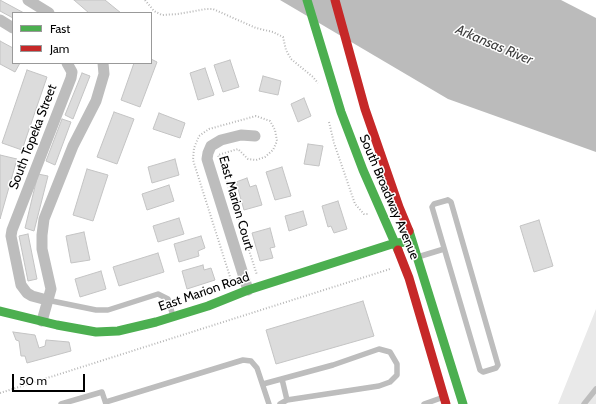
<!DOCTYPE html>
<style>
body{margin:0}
#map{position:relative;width:596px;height:404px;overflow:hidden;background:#fff;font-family:Cabin,sans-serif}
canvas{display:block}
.legend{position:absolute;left:12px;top:12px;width:140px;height:52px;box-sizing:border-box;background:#fff;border:1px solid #999;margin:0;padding:5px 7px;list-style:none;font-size:12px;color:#000}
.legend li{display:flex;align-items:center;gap:8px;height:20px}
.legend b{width:20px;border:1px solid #999}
.scale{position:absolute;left:12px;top:374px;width:73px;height:18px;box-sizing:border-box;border:2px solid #000;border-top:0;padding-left:5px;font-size:12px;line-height:14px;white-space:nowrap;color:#000;-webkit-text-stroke:3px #fff;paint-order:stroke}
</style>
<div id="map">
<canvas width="596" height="404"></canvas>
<ul class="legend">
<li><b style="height:5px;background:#4caf50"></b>Fast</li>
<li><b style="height:5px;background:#c62828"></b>Jam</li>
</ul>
<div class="scale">50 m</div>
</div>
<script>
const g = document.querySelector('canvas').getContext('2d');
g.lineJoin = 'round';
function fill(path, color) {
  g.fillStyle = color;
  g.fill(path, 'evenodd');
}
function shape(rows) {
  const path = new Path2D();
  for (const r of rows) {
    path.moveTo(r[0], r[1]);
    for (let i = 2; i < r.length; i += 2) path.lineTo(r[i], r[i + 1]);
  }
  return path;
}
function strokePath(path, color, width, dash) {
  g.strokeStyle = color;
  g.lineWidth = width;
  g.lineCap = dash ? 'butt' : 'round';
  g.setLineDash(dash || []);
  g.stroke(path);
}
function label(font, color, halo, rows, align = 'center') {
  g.font = font + ' Cabin,sans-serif';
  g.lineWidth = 3;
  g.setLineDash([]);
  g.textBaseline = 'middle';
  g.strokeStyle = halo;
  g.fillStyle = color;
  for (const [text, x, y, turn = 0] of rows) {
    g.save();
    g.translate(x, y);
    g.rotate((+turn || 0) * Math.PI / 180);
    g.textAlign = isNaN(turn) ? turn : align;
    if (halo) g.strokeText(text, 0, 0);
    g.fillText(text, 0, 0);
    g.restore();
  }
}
const green = shape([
 [596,309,596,404,558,404]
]);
const water = shape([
 [280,0,561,0,596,18,596,152,448,99]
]);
const building = shape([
 [0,0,24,13,13,13,13,18,0,11,0,0],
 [74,0,105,0,121,13,89,13,74,0],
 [0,41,13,48,13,63,20,63,15,72,0,64,0,41],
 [151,59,157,62,140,107,121,100,134,63,151,63,151,59],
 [230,60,239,87,223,92,214,65,230,60],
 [205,68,214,95,198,100,190,73,205,68],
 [27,70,47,77,22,150,2,143,27,70],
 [82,73,90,76,73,119,65,115,82,73],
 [263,76,281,81,278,95,259,91,263,76],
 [304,98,311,116,298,122,291,104,304,98],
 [114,112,134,119,117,164,97,157,114,112],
 [159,113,185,123,180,138,153,129,159,113],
 [62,119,71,122,55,165,46,161,62,119],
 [308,144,323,146,319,166,304,164,308,144],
 [0,155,17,159,0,219,0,155],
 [175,159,179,175,152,183,148,167,175,159],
 [282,167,291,196,275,200,266,172,282,167],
 [87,169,108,175,93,221,73,215,87,169],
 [38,174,48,176,34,231,25,228,38,174],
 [247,178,250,187,256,185,262,205,244,210,236,182,247,178],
 [169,185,174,201,147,210,142,194,169,185],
 [338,201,347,229,334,233,331,226,328,227,322,206,338,201],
 [303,211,307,225,289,231,285,216,303,211],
 [179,218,184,234,158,242,153,226,179,218],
 [539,220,553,266,534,272,520,226,539,220],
 [270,228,275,247,270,248,273,258,260,261,252,233,270,228],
 [84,232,90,260,71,263,66,236,84,232],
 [28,234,37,279,28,281,19,236,28,234],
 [201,236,205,248,198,251,199,256,179,262,174,244,201,236],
 [158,253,164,272,119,286,113,267,158,253],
 [203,265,204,270,211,268,215,280,187,289,182,271,203,265],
 [101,271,106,289,80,297,75,279,101,271],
 [363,301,374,336,276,364,266,330,363,301],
 [13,332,35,335,39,348,45,346,46,340,69,342,71,351,27,363,25,356,21,356,19,341,16,340,13,332]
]);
const path = shape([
 [145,0,154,11,162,15,178,14,206,9,213,9,256,28,273,32,283,37,286,50,291,59,313,77,318,83],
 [329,122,334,143,355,204,364,214,368,214],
 [234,284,231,280,193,160,194,148,199,136,209,129,256,116,270,121,275,130,277,141,273,150,265,157,256,160,248,159,238,149,218,155,257,275],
 [0,393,390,269]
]);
const lane = shape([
 [448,200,451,202,498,365,496,368,483,372,480,370,432,207,434,204,448,200],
 [421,256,444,249],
 [47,300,96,310,108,310,158,294,168,299,173,316],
 [282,379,287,400],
 [263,384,333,365,379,349,390,352,397,364,397,375,390,382,379,386,287,400,280,404],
 [106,402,243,360,251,361,257,368,269,404],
 [61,404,102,392,106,404],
 [424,404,441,398],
 [584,404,596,389]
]);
const street = shape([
 [28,0,49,13],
 [0,20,13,28],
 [248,290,207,159,208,153,211,146,221,140,241,135,255,136],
 [47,300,32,296,27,293,21,285,11,236,12,230,71,78,72,72,67,63],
 [42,321,51,289,42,249,42,235,44,219,73,146,96,101,104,74,103,63]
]);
const fast = shape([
 [307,0,341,112,363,170,398,250],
 [409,231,463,404],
 [0,311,57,325,96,332,118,331,156,322,208,306,248,290,395,243,407,242]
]);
const jam = shape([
 [335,0,365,109,399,207,409,231],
 [398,250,409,278,446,404]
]);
const streetNames = [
 ["South Topeka Street",33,137,-69],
 ["South Broadway Avenue",389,197,67],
 ["East Marion Court",236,203,74],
 ["East Marion Road",204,292,-19]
];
const waterNames = [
 ["Arkansas River",494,45,23]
];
fill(green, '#e9e9e9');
fill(water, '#bbb');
fill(building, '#dcdcdc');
strokePath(building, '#c4c4c4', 1);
strokePath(path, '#b8b8b8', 2, [1, 2]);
strokePath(lane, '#bdbdbd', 5.5);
strokePath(street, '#bdbdbd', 11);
strokePath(fast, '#4caf50', 9);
strokePath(jam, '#c62828', 9);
label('13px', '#000', '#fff', streetNames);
label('italic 14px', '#3f3f3f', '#fff', waterNames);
</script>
